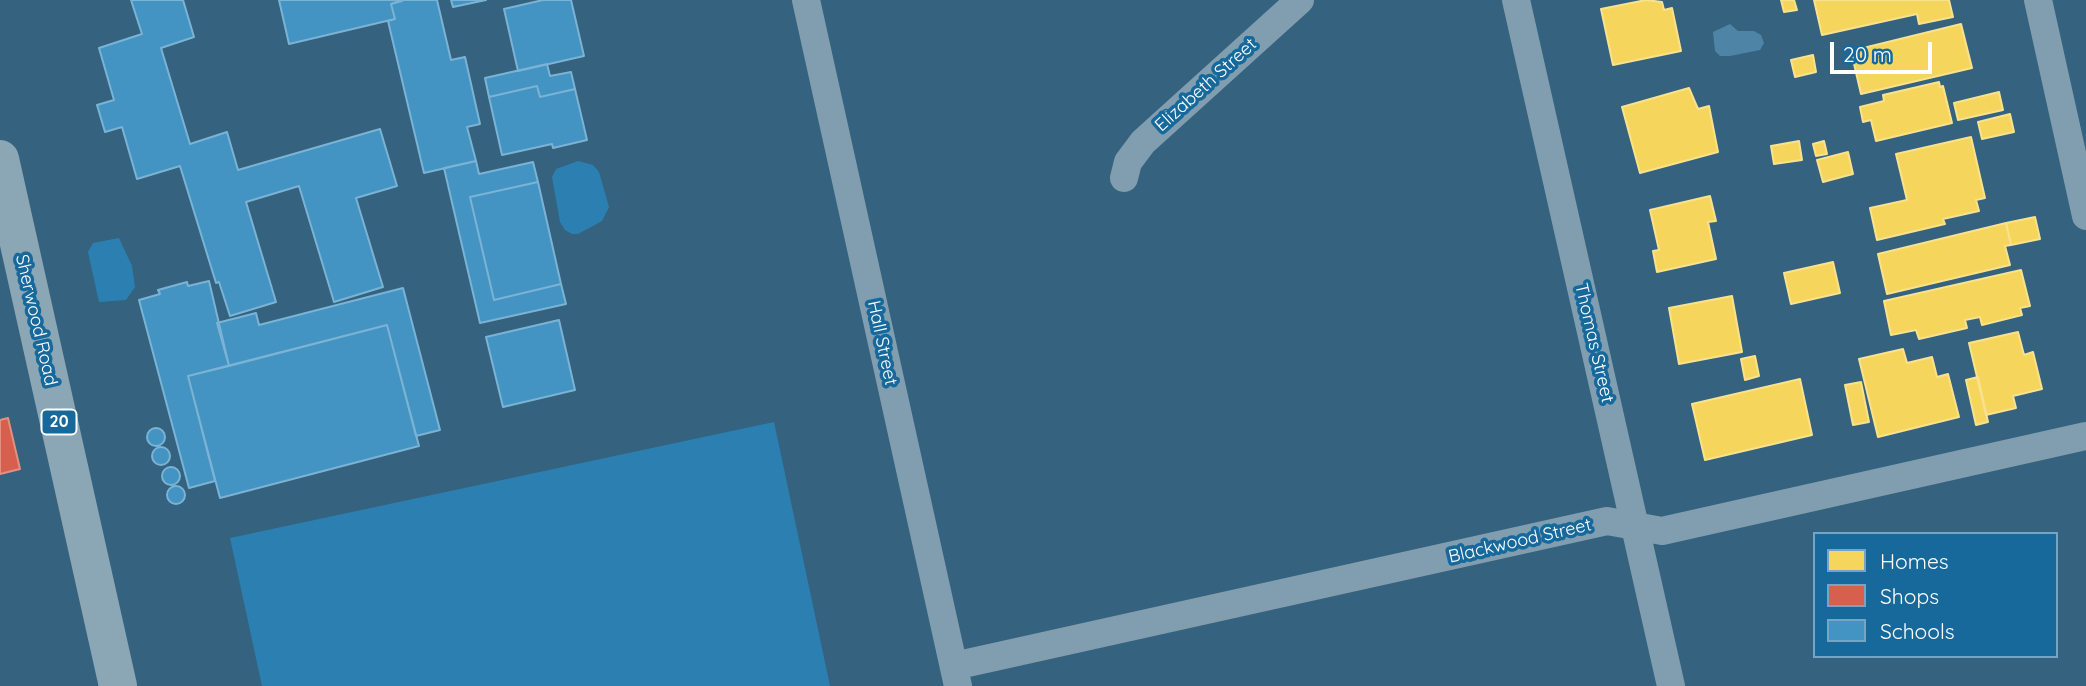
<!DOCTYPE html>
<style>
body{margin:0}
#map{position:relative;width:2086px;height:686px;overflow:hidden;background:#35627e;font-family:Quicksand,sans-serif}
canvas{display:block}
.legend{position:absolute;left:1813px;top:532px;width:245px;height:126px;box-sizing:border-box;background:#17699c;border:2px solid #74a5c4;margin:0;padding:9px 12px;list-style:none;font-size:21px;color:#fff}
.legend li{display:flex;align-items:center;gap:14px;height:35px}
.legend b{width:35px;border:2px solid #74a5c4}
.scale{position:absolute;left:1830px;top:42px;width:102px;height:32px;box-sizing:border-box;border:4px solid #fff;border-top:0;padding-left:9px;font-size:21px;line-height:24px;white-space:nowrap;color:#fff;-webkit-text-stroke:5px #17699c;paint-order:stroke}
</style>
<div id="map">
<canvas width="2086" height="686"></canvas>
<ul class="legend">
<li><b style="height:19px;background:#f6d55c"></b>Homes</li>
<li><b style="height:19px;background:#d6604d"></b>Shops</li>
<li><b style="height:19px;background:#4393c3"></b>Schools</li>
</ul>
<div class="scale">20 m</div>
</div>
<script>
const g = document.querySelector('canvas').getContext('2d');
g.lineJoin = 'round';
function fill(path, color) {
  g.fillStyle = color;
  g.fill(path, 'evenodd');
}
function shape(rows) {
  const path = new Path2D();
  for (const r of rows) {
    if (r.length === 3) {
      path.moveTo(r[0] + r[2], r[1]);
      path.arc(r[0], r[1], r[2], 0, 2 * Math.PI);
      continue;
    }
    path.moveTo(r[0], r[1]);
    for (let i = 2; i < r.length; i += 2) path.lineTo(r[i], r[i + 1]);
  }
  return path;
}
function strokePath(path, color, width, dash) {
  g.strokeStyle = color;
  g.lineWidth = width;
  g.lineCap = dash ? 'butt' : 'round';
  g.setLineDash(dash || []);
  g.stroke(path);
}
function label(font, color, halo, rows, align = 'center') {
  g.font = font + ' Quicksand,sans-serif';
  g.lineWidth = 7;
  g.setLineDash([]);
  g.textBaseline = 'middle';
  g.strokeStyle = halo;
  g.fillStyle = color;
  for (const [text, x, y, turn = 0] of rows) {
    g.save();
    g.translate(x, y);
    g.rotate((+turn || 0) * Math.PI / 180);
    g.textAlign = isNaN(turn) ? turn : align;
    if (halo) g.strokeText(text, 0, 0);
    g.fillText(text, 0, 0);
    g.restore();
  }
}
const green = shape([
 [578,161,593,165,599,172,609,207,602,221,578,234,572,234,565,230,560,222,552,177,556,169],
 [119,238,132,266,135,287,126,300,99,302,88,252,93,243],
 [774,422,830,686,262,686,230,538]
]);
const water = shape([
 [1730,24,1738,31,1754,31,1761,35,1764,43,1760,50,1730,56,1720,56,1715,51,1713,32]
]);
const homes = shape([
 [1646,0,1662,2,1664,10,1672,8,1681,51,1613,65,1601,9,1646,0],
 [1781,0,1794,0,1797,10,1784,12,1781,0],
 [1814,0,1949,0,1953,17,1919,24,1917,14,1822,35,1814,0],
 [1961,24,1972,68,1861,94,1851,51,1961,24],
 [1813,55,1816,72,1795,77,1791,60,1813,55],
 [1939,82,1940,87,1943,86,1952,123,1876,141,1871,120,1863,122,1860,107,1884,101,1883,95,1939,82],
 [1689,88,1698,109,1709,106,1718,152,1640,173,1622,107,1689,88],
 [1999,92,2003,110,1958,120,1954,103,1999,92],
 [2010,114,2014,132,1982,139,1978,122,2010,114],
 [1971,137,1985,198,1976,200,1979,211,1943,219,1945,224,1877,240,1870,208,1907,200,1896,154,1971,137],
 [1799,141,1802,160,1774,164,1771,146,1799,141],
 [1824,141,1827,154,1816,156,1813,144,1824,141],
 [1848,152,1853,174,1823,182,1817,160,1848,152],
 [1710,196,1716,221,1708,222,1716,259,1657,272,1653,251,1659,250,1650,210,1710,196],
 [2035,217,2040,239,2011,245,2006,223,2035,217],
 [2006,223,2011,245,2005,246,2010,265,1887,294,1878,254,2006,223],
 [1833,262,1840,293,1791,304,1784,273,1833,262],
 [2021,270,2030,306,2020,308,2022,315,1982,325,1980,317,1965,320,1967,328,1919,339,1916,330,1891,335,1884,301,2021,270],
 [1732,296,1742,352,1679,364,1669,308,1732,296],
 [2018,332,2024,355,2033,352,2042,389,2013,396,2016,408,1986,415,1969,343,2018,332],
 [1903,349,1907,363,1932,357,1937,377,1948,374,1959,417,1878,437,1859,359,1903,349],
 [1755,356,1759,376,1745,380,1741,359,1755,356],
 [1978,377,1988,422,1976,425,1966,380,1978,377],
 [1800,379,1812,435,1705,460,1692,404,1800,379],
 [1861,382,1869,422,1853,425,1845,385,1861,382]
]);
const shops = shape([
 [8,418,20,469,0,474,0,420,8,418]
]);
const schools = shape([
 [131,0,183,0,194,37,161,48,190,144,227,132,238,170,380,129,397,186,356,198,383,287,334,302,299,186,246,202,276,302,230,316,219,282,216,283,180,166,137,179,122,127,105,132,97,105,114,100,99,48,142,34,131,0],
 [279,0,402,0,402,1,391,4,395,19,289,44,279,0],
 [437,0,451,60,465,57,480,124,467,127,476,161,424,173,388,21,395,19,391,4,402,0,437,0],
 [451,0,486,0,453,7,451,0],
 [543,0,571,0,584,56,518,71,504,9,543,0],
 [547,64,550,76,571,72,575,89,540,97,537,86,489,97,485,78,547,64],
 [537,86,540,97,575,89,587,140,553,148,552,144,502,155,489,97,537,86],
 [476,161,479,174,533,162,538,182,470,197,494,300,561,284,566,304,480,323,444,168,476,161],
 [538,182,561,284,494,300,470,197,538,182],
 [209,281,229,366,188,376,215,481,189,488,139,300,160,294,158,290,187,282,188,286,209,281],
 [403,288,440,430,416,436,387,325,229,366,217,323,256,313,259,325,403,288],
 [559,320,575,390,503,407,486,337,559,320],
 [387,325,419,446,220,498,188,376,387,325],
 [156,437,9],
 [161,456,9],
 [171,476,9],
 [176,495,9]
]);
const street = shape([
 [806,0,958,686],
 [1516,0,1671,686],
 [2038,0,2086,216],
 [1124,178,1128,162,1143,142,1300,0],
 [954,666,1607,521,1662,531,2086,436]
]);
const primary = shape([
 [0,159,118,686]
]);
const shields = [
 [59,422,35]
];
const shieldNames = [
 ["20",59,422]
];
const streetNames = [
 ["Elizabeth Street",1206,85,-42],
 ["Sherwood Road",36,320,77],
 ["Hall Street",882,343,78],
 ["Thomas Street",1594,343,77],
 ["Blackwood Street",1520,541,-13]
];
fill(green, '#2c80b1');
fill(water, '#4e85a6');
fill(homes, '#f6d55c');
strokePath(homes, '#f9e28d', 2);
fill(shops, '#d6604d');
strokePath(shops, '#e29082', 2);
fill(schools, '#4393c3');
strokePath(schools, '#7bb3d5', 2);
strokePath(street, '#809eaf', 28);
strokePath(primary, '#8ba6b5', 38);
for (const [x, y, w] of shields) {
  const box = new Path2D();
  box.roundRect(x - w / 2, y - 12.5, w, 25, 5);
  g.fillStyle = '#17699c';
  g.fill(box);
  strokePath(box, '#fff', 2);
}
label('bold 16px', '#fff', null, shieldNames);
label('18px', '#fff', '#17699c', streetNames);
</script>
